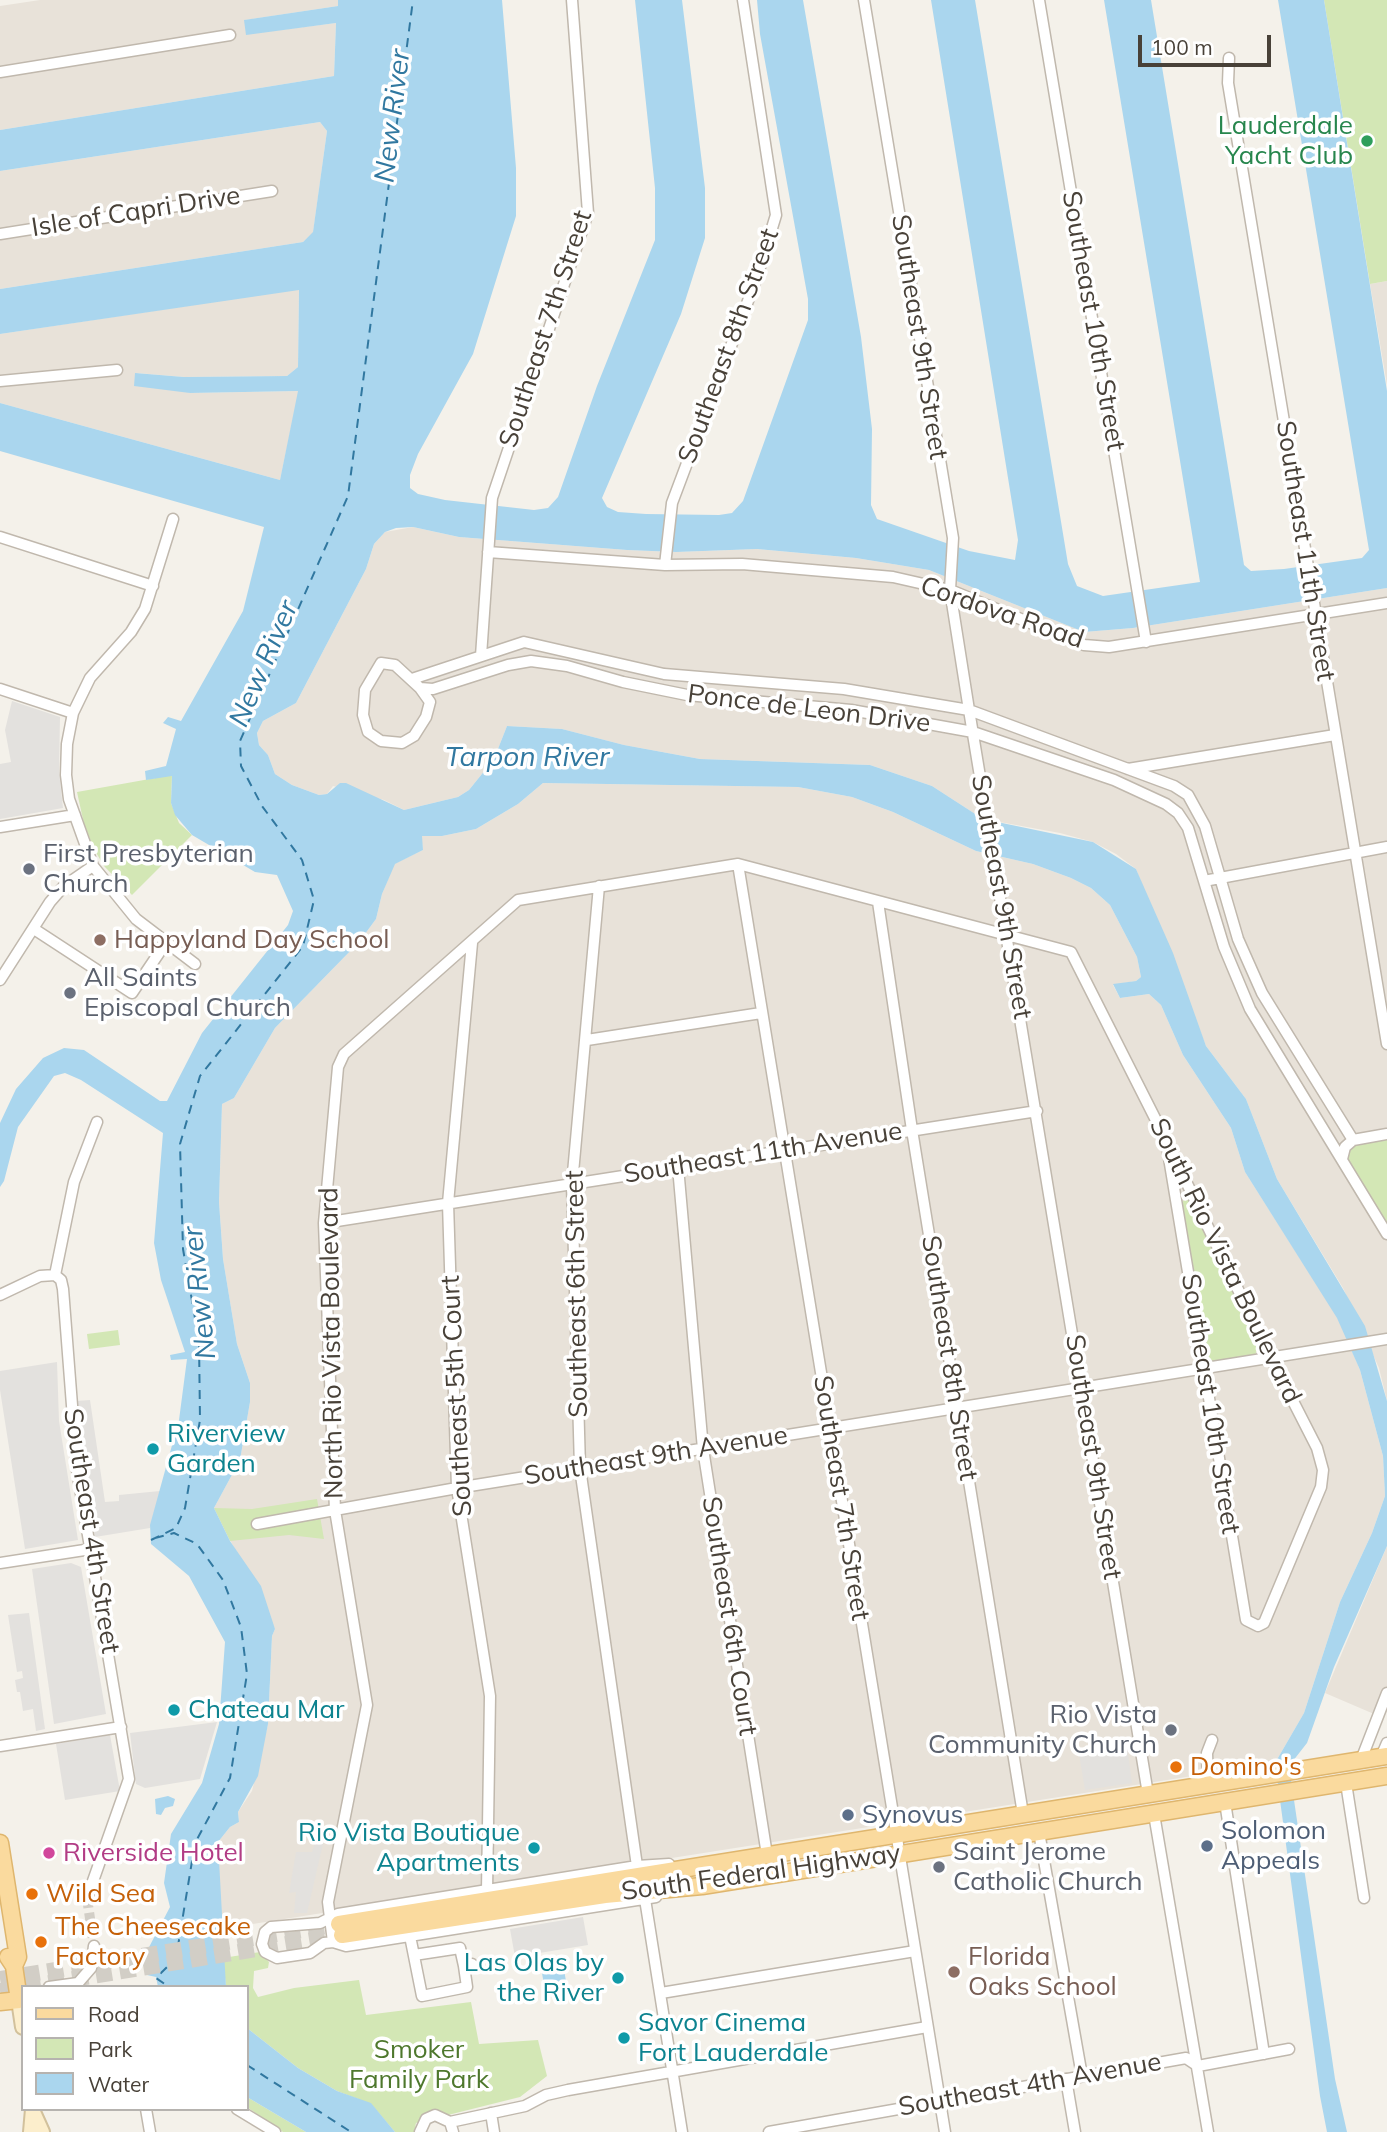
<!DOCTYPE html>
<style>
body{margin:0}
#map{position:relative;width:1387px;height:2132px;overflow:hidden;background:#f4f1ea;font-family:Mulish,sans-serif}
canvas{display:block}
.legend{position:absolute;left:21px;top:1985px;width:228px;height:126px;box-sizing:border-box;background:#fff;border:2px solid #b6b3af;margin:0;padding:9px 12px;list-style:none;font-size:21px;color:#484138}
.legend li{display:flex;align-items:center;gap:14px;height:35px}
.legend b{width:35px;border:2px solid #b6b3af}
.scale{position:absolute;left:1138px;top:35px;width:133px;height:32px;box-sizing:border-box;border:4px solid #484138;border-top:0;padding-left:9px;font-size:21px;line-height:24px;white-space:nowrap;color:#484138;-webkit-text-stroke:5px #fff;paint-order:stroke}
</style>
<div id="map">
<canvas width="1387" height="2132"></canvas>
<ul class="legend">
<li><b style="height:9px;background:#fada9e"></b>Road</li>
<li><b style="height:19px;background:#d3e7b5"></b>Park</li>
<li><b style="height:19px;background:#aad6ee"></b>Water</li>
</ul>
<div class="scale">100 m</div>
</div>
<script>
const g = document.querySelector('canvas').getContext('2d');
g.lineJoin = 'round';
function fill(path, color) {
  g.fillStyle = color;
  g.fill(path, 'evenodd');
}
function shape(rows) {
  const path = new Path2D();
  for (const r of rows) {
    path.moveTo(r[0], r[1]);
    for (let i = 2; i < r.length; i += 2) path.lineTo(r[i], r[i + 1]);
  }
  return path;
}
function strokePath(path, color, width, dash) {
  g.strokeStyle = color;
  g.lineWidth = width;
  g.lineCap = dash ? 'butt' : 'round';
  g.setLineDash(dash || []);
  g.stroke(path);
}
function label(font, color, halo, rows, align = 'center') {
  g.font = font + ' Mulish,sans-serif';
  g.lineWidth = 7;
  g.setLineDash([]);
  g.textBaseline = 'middle';
  g.strokeStyle = halo;
  g.fillStyle = color;
  for (const [text, x, y, turn = 0] of rows) {
    g.save();
    g.translate(x, y);
    g.rotate((+turn || 0) * Math.PI / 180);
    g.textAlign = isNaN(turn) ? turn : align;
    if (halo) g.strokeText(text, 0, 0);
    g.fillText(text, 0, 0);
    g.restore();
  }
}
const residential = shape([
 [40,0,338,0,338,6,245,20,247,34,336,23,334,76,0,130,0,6],
 [320,122,327,131,313,233,303,242,0,289,0,171],
 [1387,281,1387,385,1370,284],
 [299,289,298,367,287,376,184,377,136,373,190,393,299,391,280,480,0,403,0,334],
 [413,527,459,537,627,550,676,552,757,549,856,558,929,570,1084,632,1133,628,1387,588,1387,1401,1379,1368,1343,1288,1277,1179,1246,1099,1206,1046,1136,869,1116,854,1093,842,1060,833,983,819,932,786,870,765,700,759,624,745,562,729,507,726,494,759,469,790,458,797,404,810,384,800,333,786,327,794,319,795,292,785,275,774,268,755,259,745,257,733,263,721,296,703,366,569,374,544,385,532],
 [543,783,798,787,852,797,893,812,976,851,1033,864,1071,878,1091,888,1110,905,1137,957,1141,977,1136,981,1113,985,1120,998,1149,994,1161,1005,1183,1055,1231,1128,1245,1172,1338,1318,1360,1370,1383,1456,1385,1496,1372,1533,1340,1602,1304,1713,1275,1763,221,1929,218,1842,230,1827,239,1822,238,1812,252,1791,268,1724,272,1636,275,1629,214,1508,240,1460,250,1402,250,1383,237,1344,223,1259,219,1202,222,1104,234,1098,275,1028,359,942,376,919,382,894,394,864,423,850,421,836,442,836,476,829,518,804],
 [1387,1546,1387,1711,1374,1714,1325,1693]
]);
const green = shape([
 [1324,0,1387,0,1387,281,1370,284],
 [172,775,171,803,179,823,192,835,132,895,104,866,94,849,84,824,77,792],
 [1387,1139,1387,1227,1346,1159,1351,1146],
 [1185,1199,1192,1202,1260,1343,1255,1355,1212,1362,1207,1358,1180,1205],
 [118,1330,120,1345,89,1349,87,1334],
 [317,1499,324,1539,289,1535,230,1541,214,1508,252,1509],
 [260,1952,269,1962,268,1968,254,1971,253,1988,258,1997,294,1988,359,1980,366,2015,471,2002,479,2044,538,2040,547,2076,520,2097,416,2123,414,2132,395,2132,371,2104,337,2091,298,2068,247,2028,247,1987,226,1987,223,1958],
 [247,2097,306,2132,283,2132,247,2107]
]);
const parking = shape([
 [12,701,60,717,59,771,63,808,0,819,0,764,11,762,5,730],
 [57,1362,59,1421,78,1540,25,1549,0,1390,0,1371],
 [90,1400,105,1502,119,1501,119,1495,160,1491,150,1528,95,1537,76,1401],
 [71,1563,81,1567,106,1714,54,1724,32,1569],
 [29,1613,45,1729,36,1731,33,1709,23,1711,20,1692,17,1692,15,1680,23,1678,22,1671,17,1672,8,1615],
 [217,1722,200,1779,145,1788,136,1784,130,1733],
 [110,1735,120,1791,65,1800,56,1744],
 [1127,1747,1132,1783,1085,1790,1079,1754],
 [325,1835,307,1913,294,1913,296,1892,289,1893,296,1852,312,1852,318,1836],
 [583,1917,588,1945,515,1957,510,1929]
]);
const water = shape([
 [338,0,502,0,516,168,516,216,473,354,418,454,410,475,410,488,418,494,445,500,534,510,548,508,558,497,597,386,655,240,655,188,635,0,682,0,705,188,705,238,681,314,602,498,607,507,618,512,646,514,719,515,732,513,743,501,808,320,808,299,760,34,757,0,803,0,861,337,872,429,871,505,877,519,969,551,1015,560,1018,540,931,0,975,0,1068,564,1077,586,1103,596,1200,582,1104,0,1151,0,1244,565,1251,571,1284,569,1362,558,1369,550,1278,0,1324,0,1387,391,1387,588,1133,628,1084,632,929,570,856,558,757,549,676,552,627,550,459,537,413,527,396,528,385,532,374,544,366,569,296,703,263,721,257,733,259,745,268,755,275,774,292,785,319,795,327,794,340,783,346,783,404,810,458,797,469,790,494,759,507,726,562,729,624,745,700,759,870,765,932,786,983,819,1093,842,1136,869,1173,953,1206,1046,1246,1099,1277,1179,1365,1326,1387,1401,1387,1546,1334,1667,1307,1743,1289,1766,1335,2079,1347,2132,1327,2132,1320,2096,1275,1763,1304,1713,1340,1602,1372,1533,1385,1496,1383,1456,1360,1370,1337,1318,1245,1172,1231,1128,1183,1055,1161,1005,1149,994,1120,998,1113,984,1136,981,1141,977,1137,957,1110,905,1091,888,1071,878,1033,864,976,851,893,812,852,797,798,787,543,783,518,804,476,829,442,836,422,836,423,850,395,864,382,894,376,919,359,942,275,1028,234,1098,222,1104,219,1202,223,1259,237,1344,250,1383,250,1402,240,1460,214,1508,230,1541,261,1586,275,1629,272,1636,268,1724,258,1776,238,1812,239,1822,230,1827,218,1842,226,1987,158,1987,156,1977,147,1975,147,1951,170,1907,164,1883,171,1834,202,1783,219,1724,225,1642,189,1576,151,1544,150,1525,179,1420,187,1359,171,1360,170,1355,185,1352,161,1280,154,1243,163,1133,81,1080,65,1073,54,1076,18,1127,4,1181,0,1187,0,1123,16,1089,43,1058,64,1048,84,1050,160,1101,167,1101,202,1033,288,925,293,911,277,875,255,872,192,835,175,815,171,803,172,776,146,780,145,771,166,766,176,729,163,723,168,717,181,721,243,611,264,527,0,451,0,403,280,480,298,391,190,393,134,386,135,373,184,377,287,376,298,367,299,290,0,334,0,289,303,242,313,232,327,131,320,122,0,171,0,130,334,76,336,23,246,35,244,20,338,6],
 [168,1796,175,1799,173,1806,165,1808,161,1815,156,1814,155,1799],
 [564,1970,566,1981,544,1985,542,1973],
 [247,2028,298,2068,337,2091,371,2103,395,2132,306,2132,247,2097]
]);
const ferry = shape([
 [155,1538,174,1533,197,1544,223,1580,241,1627,247,1674,230,1778,195,1843,176,1958,156,1978,169,1987],
 [151,1540,176,1528,185,1508,200,1420,199,1341,183,1249,180,1144,200,1076,303,946,314,900,302,860,262,806,241,766,240,741,348,496,413,0],
 [247,2065,351,2132]
]);
const minorTunnel = shape([
 [87,1898,94,1946]
]);
const primaryTunnel = shape([
 [0,1979,339,1924],
 [25,1987,342,1935],
 [0,1991,23,1987]
]);
const minor = shape([
 [864,0,953,538,950,590,969,710,1148,1794],
 [1039,0,1146,642],
 [1229,58,1228,83,1387,1044],
 [0,72,230,35],
 [0,234,272,191],
 [0,381,117,370],
 [173,519,145,609,131,632,90,678,73,713,67,744,66,775,69,799,93,866,136,919,195,964],
 [0,537,153,586],
 [488,552,665,565,742,564,893,577,950,590,1084,645,1109,647,1387,603],
 [665,565,672,503,757,277,776,215,743,0],
 [481,656,492,498,588,213,572,0],
 [412,679,524,642,664,674,844,689,969,710,1174,786,1188,795,1205,826,1238,939,1262,993,1353,1140],
 [420,688,430,702,426,717,414,736,402,743,381,741,368,732,363,715,365,690,381,663,395,665,420,688,433,689,508,665,531,661,567,666,623,682,687,695,851,710,973,732,1114,780,1166,804,1178,813,1188,828,1224,947,1250,1009,1387,1234],
 [0,689,73,713],
 [1128,769,1335,735],
 [0,827,75,815],
 [738,864,945,2132],
 [1204,881,1387,847],
 [599,886,572,1184,580,1468,637,1866],
 [878,902,912,1130,1023,1814],
 [34,929,132,993,165,944],
 [472,943,448,1203,457,1488,490,1696,487,1891],
 [0,980,50,902,64,886,93,866],
 [587,1040,761,1013],
 [1342,1159,1345,1147,1353,1140,1387,1134],
 [678,1167,703,1449,767,1855],
 [324,1223,1037,1111],
 [55,1275,61,1280,63,1289,77,1470,129,1779,87,1898],
 [55,1275,74,1182,97,1122],
 [0,1295,40,1276,55,1275],
 [257,1524,457,1488,1387,1339],
 [0,1563,91,1549],
 [0,1746,121,1727],
 [1381,1757,1387,1743],
 [1361,1760,1387,1693],
 [1346,1783,1364,1898],
 [1208,1784,1207,1753,1212,1740],
 [1225,1802,1264,2054],
 [1154,1814,1208,2132],
 [1039,1832,1082,2076],
 [645,1899,682,2132],
 [410,1936,422,1996,467,1987,464,1966,472,1964],
 [333,1942,328,1902,367,1705,335,1510,324,1223,338,1067,344,1054,518,900,738,864,1071,952,1166,1140,1271,1358,1317,1448,1323,1470,1321,1487,1264,1623,1258,1626,1246,1620,1166,1140],
 [333,1942,324,1943,310,1953,277,1958,265,1952,262,1944,265,1932,271,1927,320,1923,338,1914,637,1866,669,1864],
 [333,1942,346,1946,656,1897],
 [414,1955,460,1948,464,1966],
 [49,1987,78,1983,91,1968,94,1946],
 [661,1993,915,1951],
 [1066,2079,1075,2132],
 [146,2109,150,2132],
 [237,2109,275,2132],
 [491,2113,494,2132],
 [450,2122,525,2106,546,2095,568,2090,927,2027],
 [420,2132,426,2119,435,2115,450,2122,453,2132],
 [769,2132,1186,2058,1198,2066,1289,2049]
]);
const secondary = shape([
 [19,2000,23,2027],
 [33,2112,42,2132],
 [31,2132,33,2109]
]);
const primary = shape([
 [0,1843,18,1957,14,1966],
 [339,1924,1387,1756],
 [342,1935,605,1895,702,1886,790,1872,1387,1776],
 [0,2002,19,2000,14,1966,8,1957]
]);
const markers = [
 [1367,141,7,"#2e9e5b"],
 [29,869,7,"#6b7280"],
 [100,940,7,"#8d6e63"],
 [70,993,7,"#6b7280"],
 [153,1449,7,"#0f9aa8"],
 [174,1710,7,"#0f9aa8"],
 [1171,1730,7,"#6b7280"],
 [1176,1767,7,"#e8710a"],
 [848,1815,7,"#5c6f8a"],
 [1207,1846,7,"#5c6f8a"],
 [534,1848,7,"#0f9aa8"],
 [49,1853,7,"#d1479c"],
 [939,1867,7,"#6b7280"],
 [32,1894,7,"#e8710a"],
 [41,1942,7,"#e8710a"],
 [954,1972,7,"#8d6e63"],
 [618,1978,7,"#0f9aa8"],
 [624,2038,7,"#0f9aa8"]
];
const leisureNames = [
 ["Lauderdale",1353,126],
 ["Yacht Club",1353,156]
];
const streetNames = [
 ["Isle of Capri Drive",136,212,-9],
 ["Southeast 10th Street",1093,321,80],
 ["Southeast 7th Street",546,329,-72],
 ["Southeast 9th Street",919,337,81],
 ["Southeast 8th Street",729,346,-70],
 ["Southeast 11th Street",1305,551,81],
 ["Cordova Road",1002,613,19],
 ["Ponce de Leon Drive",809,709,7],
 ["Southeast 9th Street",1001,897,80],
 ["Southeast 11th Avenue",763,1153,-9],
 ["South Rio Vista Boulevard",1225,1261,64],
 ["Southeast 6th Street",577,1294,-91],
 ["North Rio Vista Boulevard",332,1343,-91],
 ["Southeast 8th Street",949,1358,81],
 ["Southeast 5th Court",457,1396,-93],
 ["Southeast 10th Street",1210,1404,81],
 ["Southeast 9th Avenue",656,1456,-9],
 ["Southeast 9th Street",1093,1457,81],
 ["Southeast 7th Street",841,1498,81],
 ["Southeast 4th Street",91,1531,81],
 ["Southeast 6th Court",729,1616,81],
 ["South Federal Highway",761,1873,-8],
 ["Southeast 4th Avenue",1030,2085,-10]
];
const worshipNames = [
 ["First Presbyterian",43,854],
 ["Church",43,884],
 ["All Saints",84,978],
 ["Episcopal Church",84,1008],
 ["Rio Vista",1157,1715,"right"],
 ["Community Church",1157,1745,"right"],
 ["Saint Jerome",953,1852],
 ["Catholic Church",953,1882]
];
const educationNames = [
 ["Happyland Day School",114,940],
 ["Florida",968,1957],
 ["Oaks School",968,1987]
];
const cultureNames = [
 ["Riverview",167,1434],
 ["Garden",167,1464],
 ["Chateau Mar",188,1710],
 ["Rio Vista Boutique",520,1833,"right"],
 ["Apartments",520,1863,"right"],
 ["Las Olas by",604,1963,"right"],
 ["the River",604,1993,"right"],
 ["Savor Cinema",638,2023],
 ["Fort Lauderdale",638,2053]
];
const foodNames = [
 ["Domino's",1190,1767],
 ["Wild Sea",46,1894],
 ["The Cheesecake",55,1927],
 ["Factory",55,1957]
];
const serviceNames = [
 ["Synovus",862,1815],
 ["Solomon",1221,1831],
 ["Appeals",1221,1861]
];
const hotelNames = [
 ["Riverside Hotel",63,1853]
];
const parkNames = [
 ["Smoker",419,2050],
 ["Family Park",419,2080]
];
const waterNames = [
 ["New River",393,116,-83],
 ["New River",264,664,-67],
 ["Tarpon River",527,758],
 ["New River",200,1293,-96]
];
fill(residential, '#e8e2d9');
fill(green, '#d3e7b5');
fill(parking, '#e3e1de');
fill(water, '#aad6ee');
strokePath(ferry, '#3178a0', 2, [9, 7]);
strokePath(minorTunnel, '#d2cec6', 10, [10, 5]);
strokePath(primaryTunnel, '#d2cec6', 16, [16, 8]);
strokePath(minor, '#c0b8ad', 13);
strokePath(secondary, '#d2c19c', 18);
strokePath(primary, '#dfb66e', 19);
strokePath(minor, '#fff', 10);
strokePath(secondary, '#fceecc', 14);
strokePath(primary, '#fada9e', 16);
for (const [x, y, r, color] of markers) {
  const dot = new Path2D();
  dot.arc(x, y, r, 0, 2 * Math.PI);
  g.fillStyle = color;
  g.fill(dot);
  strokePath(dot, '#fff', 2.5);
}
label('26px', '#27864d', '#fff', leisureNames, 'right');
label('26px', '#484138', '#fff', streetNames);
label('26px', '#5b616d', '#fff', worshipNames, 'left');
label('26px', '#785e54', '#fff', educationNames, 'left');
label('26px', '#0d838f', '#fff', cultureNames, 'left');
label('26px', '#c56008', '#fff', foodNames, 'left');
label('26px', '#4e5e75', '#fff', serviceNames, 'left');
label('26px', '#b23c85', '#fff', hotelNames, 'left');
label('26px', '#4e782d', '#fff', parkNames);
label('italic 28px', '#3178a0', '#fff', waterNames);
</script>
